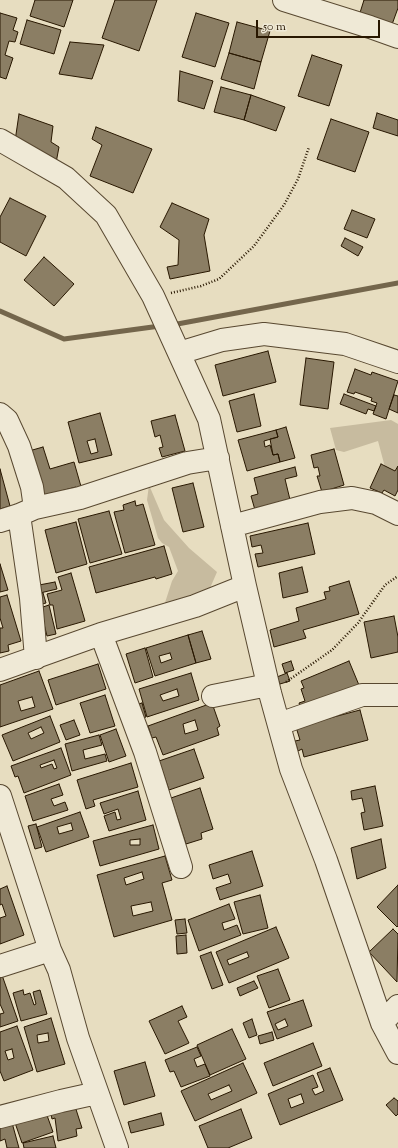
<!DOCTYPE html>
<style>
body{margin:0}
#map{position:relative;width:398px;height:1148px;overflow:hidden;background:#e7ddc0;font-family:"Sorts Mill Goudy",serif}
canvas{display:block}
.scale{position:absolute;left:256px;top:20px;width:124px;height:18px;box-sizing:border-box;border:2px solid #281700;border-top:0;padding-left:5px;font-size:12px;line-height:14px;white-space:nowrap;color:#281700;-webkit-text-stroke:3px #efe9d6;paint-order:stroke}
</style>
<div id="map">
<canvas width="398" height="1148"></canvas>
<div class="scale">50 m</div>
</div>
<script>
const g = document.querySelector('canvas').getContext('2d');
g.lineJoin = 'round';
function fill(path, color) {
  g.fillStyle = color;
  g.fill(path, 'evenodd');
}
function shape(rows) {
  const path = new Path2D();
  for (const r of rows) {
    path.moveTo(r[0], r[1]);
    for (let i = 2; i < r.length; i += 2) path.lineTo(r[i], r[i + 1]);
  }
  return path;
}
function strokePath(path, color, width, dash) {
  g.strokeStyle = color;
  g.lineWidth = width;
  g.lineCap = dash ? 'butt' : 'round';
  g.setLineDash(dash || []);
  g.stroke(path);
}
const green = shape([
 [391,420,398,424,398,486,390,486,378,441,344,452,336,450,330,428],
 [149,485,164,520,189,548,217,572,207,595,162,612,172,581,178,571,169,547,162,543,158,538,147,500]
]);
const stream = shape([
 [0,311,64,339,160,326],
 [172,325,398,283]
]);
const building = shape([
 [35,0,73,0,64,27,30,16,35,0],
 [115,0,157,0,139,51,102,38,115,0],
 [364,0,398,0,398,8,390,30,358,19,364,0],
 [0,13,17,18,13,30,18,32,15,42,9,41,5,55,13,58,6,79,0,77,0,13],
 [196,13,229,23,215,67,182,57,196,13],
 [27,20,61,30,54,54,20,44,27,20],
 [237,22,270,31,261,62,229,53,237,22],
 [70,42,104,45,92,79,59,74,70,42],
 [229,53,261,62,254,89,221,79,229,53],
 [312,55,342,65,329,106,298,96,312,55],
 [180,71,213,81,204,109,178,101,180,71],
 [221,87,251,95,244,120,214,112,221,87],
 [251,95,285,107,276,131,244,120,251,95],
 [377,113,398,120,398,136,373,128,377,113],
 [19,114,53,126,51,142,59,147,56,163,14,148,19,114],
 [331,119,369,132,355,172,317,159,331,119],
 [96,127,152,149,133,193,90,176,102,145,92,139,96,127],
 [10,198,46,216,26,256,0,242,0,217,10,198],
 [172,203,209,219,204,235,210,271,170,279,167,267,178,265,179,240,160,227,172,203],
 [352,210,375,219,367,238,344,229,352,210],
 [345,238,363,247,358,256,341,246,345,238],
 [44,257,74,284,54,306,24,280,44,257],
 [268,351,276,382,223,396,215,365,268,351],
 [306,358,334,362,328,409,300,405,306,358],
 [355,369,371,375,372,372,398,381,386,419,373,414,377,403,371,401,372,398,355,392,354,394,347,392,355,369],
 [254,394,261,426,237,432,229,401,254,394],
 [344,394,376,406,374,411,368,409,366,414,340,404,344,394],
 [394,395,398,396,398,413,389,409,394,395],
 [100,413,112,455,79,463,68,422,100,413],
 [95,439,98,452,91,454,87,441,95,439],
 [175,415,185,451,162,457,159,448,163,447,160,435,155,437,151,421,175,415],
 [286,427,295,458,280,462,278,454,273,455,270,439,278,437,276,430,286,427],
 [276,430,278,437,264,441,265,447,270,445,273,455,278,454,280,462,247,471,238,440,276,430],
 [43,447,50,469,74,462,82,490,77,491,76,487,61,491,44,502,29,451,43,447],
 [334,449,344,485,322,492,317,476,320,476,318,467,314,468,311,455,334,449],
 [381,464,395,471,398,466,398,490,395,496,384,490,382,493,370,488,381,464],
 [295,467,297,476,285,479,292,508,255,510,251,496,258,494,254,478,295,467],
 [0,469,10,506,0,509,0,469],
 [193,483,204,527,183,532,172,488,193,483],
 [135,501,136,506,143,504,155,545,125,553,114,512,124,510,123,505,135,501],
 [109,511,122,554,90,563,78,519,109,511],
 [76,522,87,564,56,573,45,530,76,522],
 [308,523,315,554,258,567,255,554,263,553,261,545,252,547,250,536,308,523],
 [164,546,172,574,156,579,155,577,96,593,89,567,164,546],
 [0,564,8,590,0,592,0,564],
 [302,567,308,592,283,598,279,573,302,567],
 [71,573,85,621,57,629,53,605,50,605,47,594,62,590,58,577,71,573],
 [349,581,359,614,303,630,306,638,274,647,270,630,299,621,296,608,326,599,324,592,330,591,329,587,349,581],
 [55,582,57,589,40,593,39,585,55,582],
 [43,593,46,603,38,605,36,595,43,593],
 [7,595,21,641,8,645,9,651,0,653,0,628,3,628,0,618,0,597,7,595],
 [49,605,56,634,47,636,40,608,49,605],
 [394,616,398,637,398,652,371,658,364,622,394,616],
 [202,631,211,659,196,663,188,635,202,631],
 [188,635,196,663,155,676,146,648,188,635],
 [170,653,172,659,161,663,159,656,170,653],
 [145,648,153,677,135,683,126,654,145,648],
 [291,661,294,670,285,673,282,664,291,661],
 [349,661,361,690,303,714,299,703,305,701,301,689,304,688,301,681,349,661],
 [98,664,106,689,56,705,48,680,98,664],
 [39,671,53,709,0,727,0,685,39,671],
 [32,697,35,707,21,711,18,701,32,697],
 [191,673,199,700,147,717,139,689,191,673],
 [177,689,179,696,163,701,160,695,177,689],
 [287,673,290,681,280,684,277,677,287,673],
 [105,695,115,726,90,733,80,703,105,695],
 [142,703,146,717,139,719,135,705,142,703],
 [212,703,220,726,217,728,219,735,163,755,156,737,152,738,148,726,212,703],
 [195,720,198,730,185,734,183,724,195,720],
 [360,710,368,740,304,757,302,749,298,751,295,741,300,740,296,727,360,710],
 [50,716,60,742,13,761,2,735,50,716],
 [41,727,44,733,31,739,28,733,41,727],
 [74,720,80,735,66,740,60,725,74,720],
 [116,729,126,756,109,762,100,735,116,729],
 [99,735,102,745,83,750,85,759,105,754,107,761,72,771,65,744,99,735],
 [61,748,71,775,24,793,18,776,15,777,11,766,61,748],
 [54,760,57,768,54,769,52,764,41,768,40,765,54,760],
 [194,749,204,778,169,790,159,761,194,749],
 [131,763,138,787,93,800,95,806,86,809,77,780,131,763],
 [59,784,63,795,51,799,54,806,65,802,68,810,33,821,25,796,59,784],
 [375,786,383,826,364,830,361,813,365,812,362,798,352,800,351,791,375,786],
 [200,788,213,829,201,833,202,839,186,844,171,798,200,788],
 [138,791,146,820,109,831,104,816,115,812,117,820,121,819,118,809,104,814,100,803,138,791],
 [80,812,89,837,46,852,37,827,80,812],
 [71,823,73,830,59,834,57,827,71,823],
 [36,824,42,847,35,849,28,826,36,824],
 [153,825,159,849,100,866,93,841,153,825],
 [140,839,140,845,130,845,130,840,140,839],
 [381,839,386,868,357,879,351,848,381,839],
 [252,851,263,886,220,900,216,888,231,883,228,874,213,879,209,865,252,851],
 [165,856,172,880,162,883,172,920,114,937,97,875,165,856],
 [142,872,144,879,126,885,124,878,142,872],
 [151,902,153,911,133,916,131,906,151,902],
 [398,885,398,926,397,927,377,907,398,885],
 [7,886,24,935,0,944,0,918,6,916,2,904,0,905,0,889,7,886],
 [260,895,268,928,243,934,234,902,260,895],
 [229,904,235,919,222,923,224,930,237,925,241,935,199,951,188,920,229,904],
 [185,919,187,933,177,934,175,920,185,919],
 [276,927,289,958,229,983,216,952,276,927],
 [247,952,249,957,229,965,227,960,247,952],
 [393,929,398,934,397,982,369,952,393,929],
 [186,935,187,953,177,954,176,936,186,935],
 [211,952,223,985,212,989,200,956,211,952],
 [278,969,290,1000,269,1008,257,976,278,969],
 [2,975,18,1021,0,1027,0,1014,4,1013,0,1004,0,976,2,975],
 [254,981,258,988,240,996,237,988,254,981],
 [23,990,24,995,30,993,34,1005,36,1004,33,992,40,990,47,1014,21,1021,13,993,23,990],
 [303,1000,312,1026,277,1039,267,1012,303,1000],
 [285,1019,288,1026,278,1030,275,1024,285,1019],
 [182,1006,187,1017,178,1021,189,1043,165,1054,149,1021,182,1006],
 [51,1018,65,1064,37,1072,24,1027,51,1018],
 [48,1033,49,1041,38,1043,37,1035,48,1033],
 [252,1019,257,1035,249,1038,243,1023,252,1019],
 [17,1026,33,1070,4,1081,0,1071,0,1032,17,1026],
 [12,1049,14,1058,8,1060,5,1051,12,1049],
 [232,1029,246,1059,210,1075,197,1045,232,1029],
 [272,1032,274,1040,260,1044,258,1036,272,1032],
 [313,1043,322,1066,273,1086,264,1063,313,1043],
 [197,1047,201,1056,194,1059,197,1067,205,1064,210,1076,181,1087,174,1071,170,1072,165,1060,197,1047],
 [145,1062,155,1096,124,1105,114,1071,145,1062],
 [243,1063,257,1093,195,1121,181,1091,243,1063],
 [229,1085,232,1091,211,1100,208,1094,229,1085],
 [330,1068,343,1100,280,1125,268,1094,313,1075,318,1087,312,1089,315,1095,324,1091,317,1073,330,1068],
 [301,1094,304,1103,291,1108,288,1099,301,1094],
 [394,1098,398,1101,398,1114,396,1116,386,1105,394,1098],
 [73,1100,82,1128,76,1129,77,1136,58,1141,55,1118,52,1119,49,1106,73,1100],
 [44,1107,53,1132,22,1143,13,1117,44,1107],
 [241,1109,252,1138,228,1148,208,1148,199,1126,241,1109],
 [161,1113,164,1125,131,1133,128,1122,161,1113],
 [11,1119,19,1148,7,1148,5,1139,0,1141,0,1123,11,1119],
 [53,1136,56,1148,24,1148,23,1143,53,1136]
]);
const path = shape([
 [171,293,201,286,219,279,254,246,284,205,298,179,309,147],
 [286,682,332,650,358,623,385,585,398,576]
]);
const minor = shape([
 [284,0,370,27,398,37],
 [0,140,66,178,106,215,153,296,209,419,245,586,270,693,291,769,326,860,382,1023,398,1053],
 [179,353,222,340,264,334,345,344,398,362],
 [0,414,7,420,19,446,32,487,35,508],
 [19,515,31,598,36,658],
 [0,521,19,515,35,508,80,498,187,463,218,458],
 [232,526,320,502,352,498,376,503,398,514],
 [101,634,145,752,181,867],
 [0,670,101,634,195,606,245,586],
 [213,696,268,685],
 [279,724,362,695,398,695],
 [0,796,50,950,59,970,78,1038,117,1148],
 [0,966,50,950],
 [382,1023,398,1006],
 [0,1117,61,1101,97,1093]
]);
fill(green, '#c7bb9f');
strokePath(stream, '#74664c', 5);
fill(building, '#8b7e64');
strokePath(building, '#281700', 1);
strokePath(minor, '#584830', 24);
strokePath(path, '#281700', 2.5, [1, 2]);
strokePath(minor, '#efe9d6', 22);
</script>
